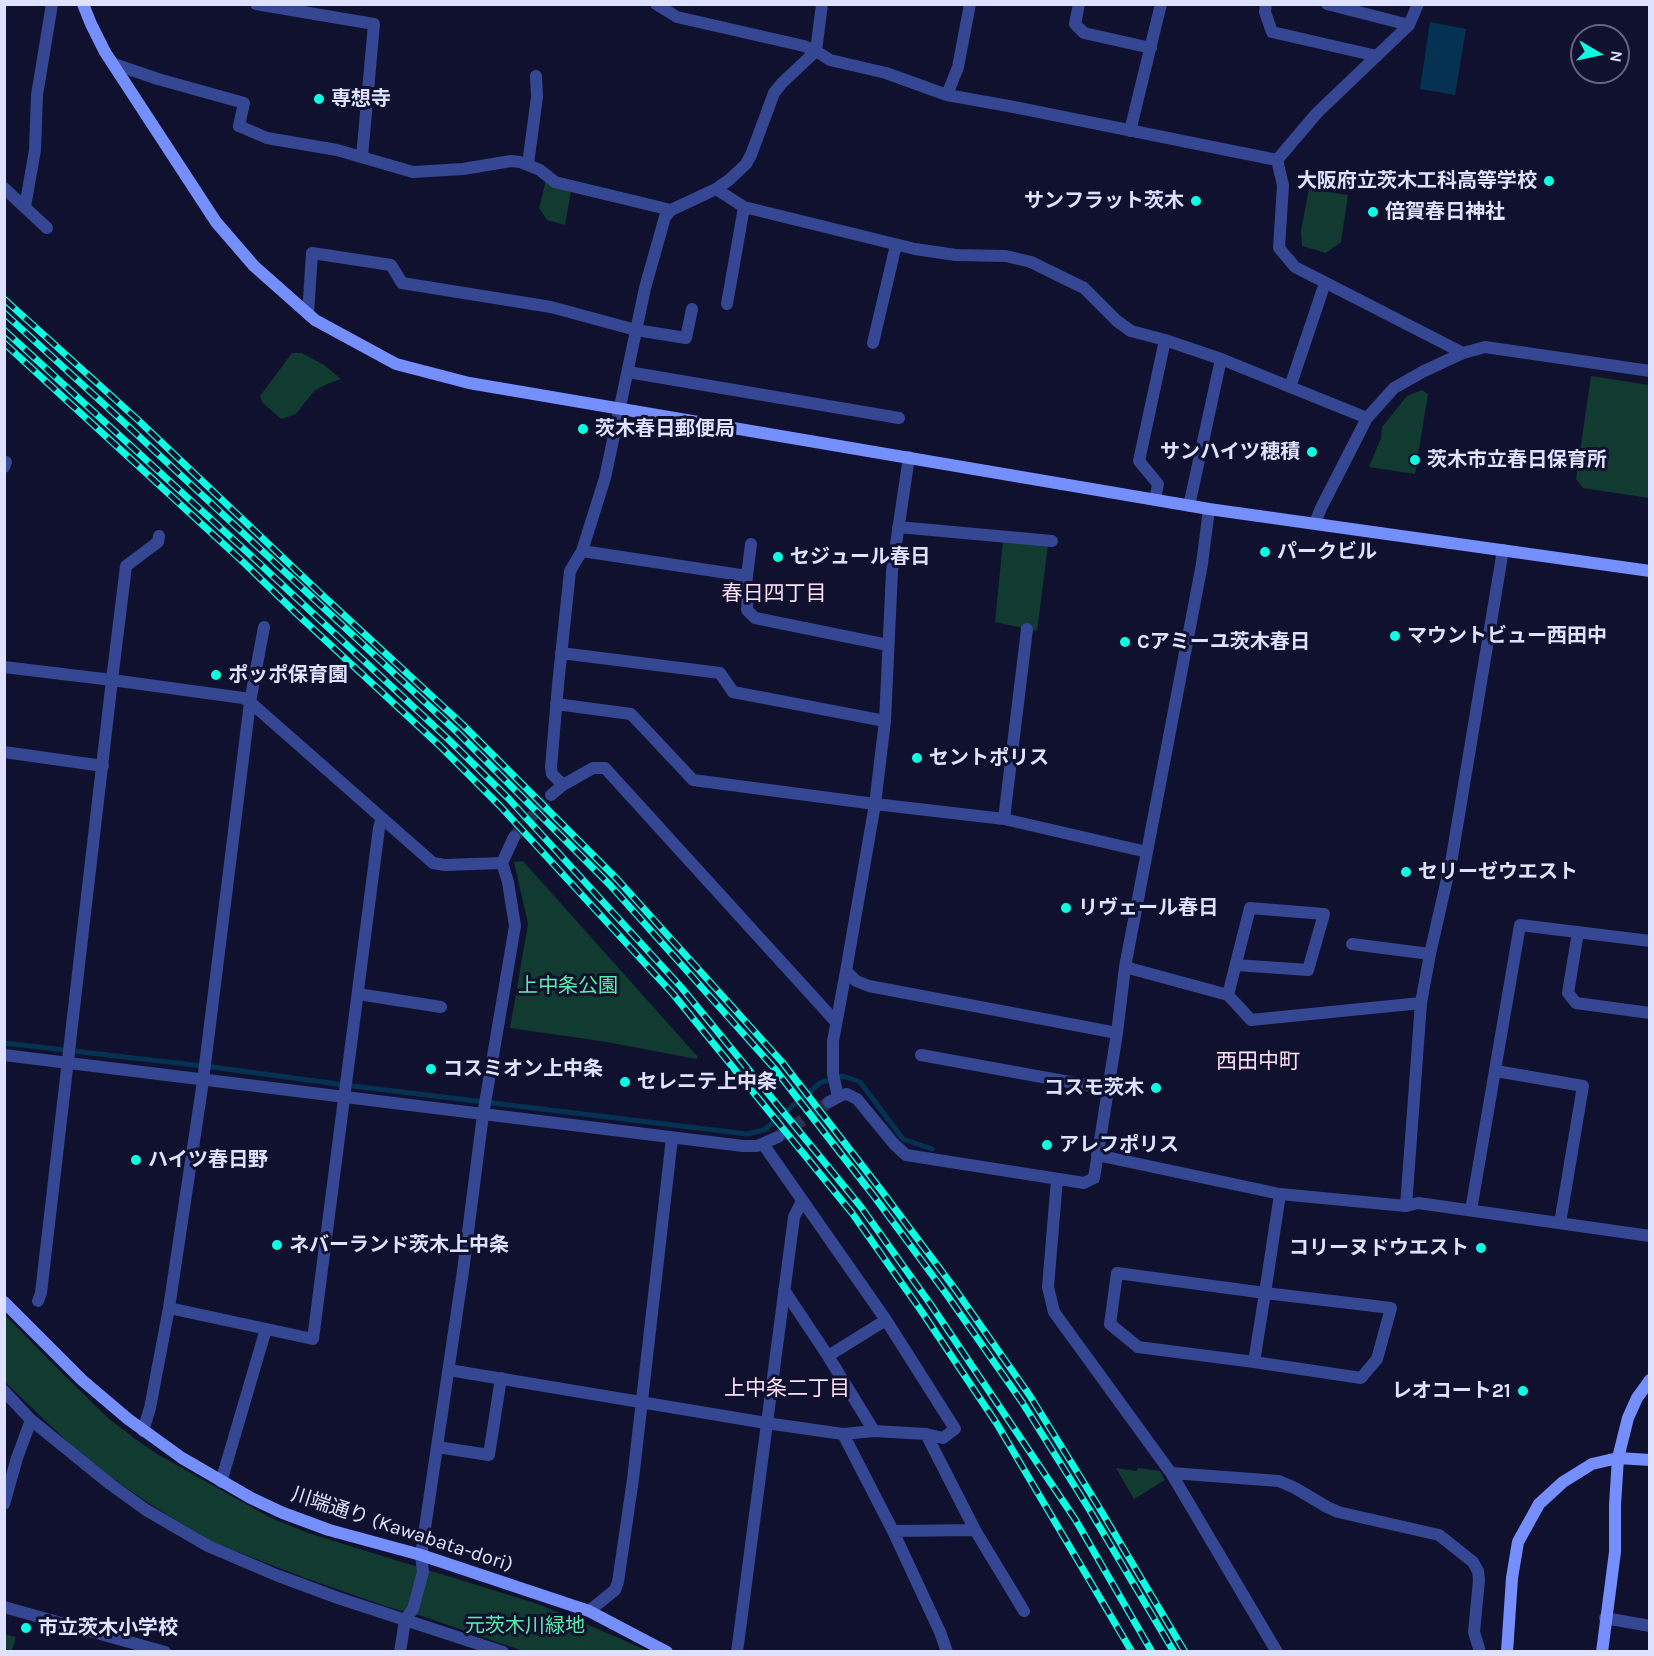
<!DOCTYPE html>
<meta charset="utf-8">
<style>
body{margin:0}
#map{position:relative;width:1654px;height:1656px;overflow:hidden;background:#0f112f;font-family:Karla,sans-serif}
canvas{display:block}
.frame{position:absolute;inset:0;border:6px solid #dee1ff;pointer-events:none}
.north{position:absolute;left:1570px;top:24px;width:60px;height:60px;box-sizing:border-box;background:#0f112f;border:2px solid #626482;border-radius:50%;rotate:99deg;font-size:16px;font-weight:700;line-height:24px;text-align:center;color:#dee1ff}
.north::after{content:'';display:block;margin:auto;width:21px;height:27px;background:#0affe2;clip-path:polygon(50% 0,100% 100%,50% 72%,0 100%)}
</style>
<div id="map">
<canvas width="1654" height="1656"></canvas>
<div class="frame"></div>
<div class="north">N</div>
</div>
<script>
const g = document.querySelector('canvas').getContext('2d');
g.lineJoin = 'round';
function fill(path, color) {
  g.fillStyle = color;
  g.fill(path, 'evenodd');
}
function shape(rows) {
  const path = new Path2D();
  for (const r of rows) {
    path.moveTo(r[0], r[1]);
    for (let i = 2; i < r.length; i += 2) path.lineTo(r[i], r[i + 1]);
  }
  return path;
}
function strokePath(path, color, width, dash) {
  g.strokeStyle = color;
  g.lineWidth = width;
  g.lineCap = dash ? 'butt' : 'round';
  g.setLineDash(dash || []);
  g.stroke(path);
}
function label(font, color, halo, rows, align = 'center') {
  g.font = font + ' Karla,"Noto Sans JP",sans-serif';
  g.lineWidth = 6;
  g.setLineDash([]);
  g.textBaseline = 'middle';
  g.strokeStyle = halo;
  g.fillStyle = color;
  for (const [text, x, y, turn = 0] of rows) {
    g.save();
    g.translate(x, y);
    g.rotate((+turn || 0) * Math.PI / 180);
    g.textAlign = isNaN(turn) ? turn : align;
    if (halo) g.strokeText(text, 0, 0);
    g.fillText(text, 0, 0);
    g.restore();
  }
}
const green = shape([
 [546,180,571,191,565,225,547,220,539,208],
 [1309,189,1348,195,1341,242,1326,253,1302,246,1301,230],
 [292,353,302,353,324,365,341,379,327,384,314,391,296,414,281,419,262,402,260,396],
 [1591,376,1649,385,1649,498,1583,488,1576,479],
 [1422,390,1428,394,1415,474,1369,467,1381,438,1382,427,1407,396],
 [1003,541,1048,545,1037,631,995,622],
 [523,861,698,1057,696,1059,607,1042,510,1028,528,924,514,862],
 [4,1314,62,1373,108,1418,134,1438,157,1454,269,1517,308,1533,535,1603,584,1623,648,1651,523,1651,422,1616,388,1607,305,1578,210,1541,150,1504,112,1478,73,1447,5,1382],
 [1116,1468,1137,1471,1138,1468,1160,1471,1165,1480,1134,1499],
 [4,1634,16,1637,12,1651,5,1651]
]);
const water = shape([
 [1430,22,1466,29,1455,95,1420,89]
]);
const stream = shape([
 [4,1043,212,1067,353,1086,747,1134,764,1130,820,1083,843,1076,860,1082,903,1139,932,1149]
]);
const streetTunnel = shape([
 [514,837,551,795],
 [778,1137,829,1102]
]);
const street = shape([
 [256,4,374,24,362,157],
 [656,4,677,17,804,46,816,51,830,60,886,73,947,95,1014,107,1277,160],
 [1079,4,1075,24,1084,33,1151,48],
 [1266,4,1265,12,1272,32,1377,56],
 [1327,4,1409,25],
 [114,64,158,79,244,103,239,126,267,138,337,150,413,172,463,169,511,161,520,162,540,170,555,182,671,210],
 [947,95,958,67,970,4],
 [1130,131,1161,4],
 [1277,160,1283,185,1279,248,1295,267,1463,353],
 [1277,160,1317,113,1409,25,1418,4],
 [528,164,537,97,536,76],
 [4,188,47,228],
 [716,189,744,207,915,249,956,255,1006,256,1031,262,1084,288,1117,321,1131,331,1165,340,1221,359,1367,418],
 [25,207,35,150,37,95,52,4],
 [727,304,744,207],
 [308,314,312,253,391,265,402,283,551,307,636,330,686,338,692,309],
 [873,343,896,245],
 [628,372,899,418],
 [1290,387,1325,283],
 [4,467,6,462],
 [1155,500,1158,484,1139,461,1165,340],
 [1189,506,1221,359],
 [1315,523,1321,508,1367,418,1394,388,1424,371,1463,353,1485,347,1650,371],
 [898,527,1052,541],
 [582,551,747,576,746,585,748,592,747,610,755,618,888,645],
 [747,576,751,544],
 [561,653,720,673,733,692,885,721],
 [4,667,112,680,243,698,250,702,433,863,445,865,502,863],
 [556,704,631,714,693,780,875,804,1004,819,1147,852],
 [4,752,103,766],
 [563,785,552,774,551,767,558,685,570,571,582,551,605,478,645,288,665,217,671,210,716,189,729,180,746,164,751,155,774,93,782,83,816,51,822,4],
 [551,795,563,785,593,768,605,768,836,1022],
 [1004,819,1027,629],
 [1578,932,1568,993,1576,1003,1650,1013],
 [1352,944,1430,954],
 [1125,967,1228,995,1251,1020,1421,1003],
 [846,971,856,981,869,986,1117,1033],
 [358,994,441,1007],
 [1228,995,1250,908,1324,914,1308,970,1236,965],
 [4,1055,743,1146,757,1146,778,1137],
 [921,1055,1108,1089],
 [1496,1071,1583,1086,1560,1223],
 [838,1097,833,1074,833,1041,846,971,875,804,885,721,892,571,909,457],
 [829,1102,842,1095,847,1094,857,1099,894,1144,906,1155,1084,1183,1094,1178,1117,1033,1125,967,1202,564,1209,509],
 [1097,1155,1280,1194,1406,1206,1418,1203,1650,1236],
 [1057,1179,1048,1287,1054,1312,1171,1473,1277,1652],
 [1406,1206,1421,1003,1430,954,1452,857,1503,550],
 [1471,1210,1520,925,1650,941],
 [784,1290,828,1356,874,1431],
 [38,1301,41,1293,112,680,126,566,158,542,159,536],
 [169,1308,313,1339,379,828,382,818],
 [828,1356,886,1320],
 [1254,1362,1361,1378,1377,1359,1391,1308,1265,1293,1117,1273,1110,1324,1138,1347,1254,1362,1265,1293,1280,1194],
 [449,1370,766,1423,843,1434,874,1431,926,1434,943,1438,955,1429,886,1320,763,1144],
 [4,1391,31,1420,110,1484,146,1510,208,1546,276,1575,338,1598,503,1652],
 [143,1431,150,1408,169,1308,203,1081,250,702,264,627],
 [843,1434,893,1531,940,1632,947,1652],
 [926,1434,975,1530,1024,1611],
 [437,1447,489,1455,501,1378],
 [1171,1473,1279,1481,1295,1488,1327,1507,1338,1512,1439,1535,1473,1562,1478,1571,1479,1580,1474,1632,1480,1652],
 [221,1482,266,1329],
 [4,1504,17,1458,31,1420],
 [893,1531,975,1530],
 [4,1607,165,1652],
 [589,1611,615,1590,618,1582,633,1479,672,1138],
 [1605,1618,1650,1626],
 [400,1652,405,1620,413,1609,423,1572,421,1555,463,1271,483,1115,515,926,508,882,502,863,514,837],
 [737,1652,794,1217,802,1201]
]);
const secondary = shape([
 [83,4,91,24,105,52,216,222,254,266,315,320,396,364,469,383,1209,509,1650,571],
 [4,1302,82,1380,128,1419,182,1458,251,1498,283,1513,329,1530,421,1555,589,1611,667,1652],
 [1507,1652,1512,1578,1518,1542,1539,1504,1563,1482,1592,1464,1618,1458,1650,1460],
 [1602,1652,1615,1552,1615,1505,1618,1458,1628,1418,1637,1398,1650,1380]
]);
const rail = shape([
 [4,299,138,420,319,592,462,724,617,879,782,1062,881,1190,955,1289,1030,1396,1097,1504,1185,1652],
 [4,313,130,428,456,731,610,885,774,1068,873,1195,947,1295,1022,1402,1089,1509,1174,1652],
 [4,330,247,552,448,739,508,798,681,987,861,1207,931,1305,1075,1519,1152,1652],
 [4,343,241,560,298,615,441,747,500,806,673,994,852,1213,922,1312,997,1424,1132,1652]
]);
const markers = [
 [319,99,6,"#0affe2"],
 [1549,181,6,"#0affe2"],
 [1196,201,6,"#0affe2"],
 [1373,212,6,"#0affe2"],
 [583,429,6,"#0affe2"],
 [1312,452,6,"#0affe2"],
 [1415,460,6,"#0affe2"],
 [1265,552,6,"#0affe2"],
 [778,557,6,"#0affe2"],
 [1395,636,6,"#0affe2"],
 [1125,642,6,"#0affe2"],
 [216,675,6,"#0affe2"],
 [917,758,6,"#0affe2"],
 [1406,872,6,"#0affe2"],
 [1066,908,6,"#0affe2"],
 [431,1069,6,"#0affe2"],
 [625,1082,6,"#0affe2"],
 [1156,1088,6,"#0affe2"],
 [1047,1145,6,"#0affe2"],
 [136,1160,6,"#0affe2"],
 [277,1245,6,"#0affe2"],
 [1481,1248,6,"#0affe2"],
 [1523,1391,6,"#0affe2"],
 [26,1628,6,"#0affe2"]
];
const poiNames = [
 ["専想寺",331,99],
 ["大阪府立茨木工科高等学校",1537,181,"right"],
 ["サンフラット茨木",1184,201,"right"],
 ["倍賀春日神社",1385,212],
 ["茨木春日郵便局",595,429],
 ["サンハイツ穂積",1300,452,"right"],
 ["茨木市立春日保育所",1427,460],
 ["パークビル",1277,552],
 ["セジュール春日",790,557],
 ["マウントビュー西田中",1407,636],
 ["Cアミーユ茨木春日",1137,642],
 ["ポッポ保育園",228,675],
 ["セントポリス",929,758],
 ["セリーゼウエスト",1418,872],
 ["リヴェール春日",1078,908],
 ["コスミオン上中条",443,1069],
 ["セレニテ上中条",637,1082],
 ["コスモ茨木",1144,1088,"right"],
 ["アレフポリス",1059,1145],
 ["ハイツ春日野",148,1160],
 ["ネバーランド茨木上中条",289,1245],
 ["コリーヌドウエスト",1469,1248,"right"],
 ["レオコート21",1511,1391,"right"],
 ["市立茨木小学校",38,1628]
];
const parkNames = [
 ["上中条公園",568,986],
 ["元茨木川緑地",525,1626]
];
const streetNames = [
 ["川端通り (Kawabata-dori)",402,1530,18]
];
const neighbourhoodNames = [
 ["春日四丁目",774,594],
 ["西田中町",1258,1062],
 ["上中条二丁目",787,1389]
];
fill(green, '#113a30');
fill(water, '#053253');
strokePath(stream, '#053253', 5);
strokePath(streetTunnel, '#2e304e', 12, [12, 6]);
strokePath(street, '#354693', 12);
strokePath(secondary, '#758fff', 12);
strokePath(rail, '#0affe2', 7);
strokePath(rail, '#0f112f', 4.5, [14]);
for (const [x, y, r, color] of markers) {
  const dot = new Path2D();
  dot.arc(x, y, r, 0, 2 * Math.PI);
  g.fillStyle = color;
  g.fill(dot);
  strokePath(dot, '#0f112f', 2);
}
label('bold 20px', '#dee1ff', '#0f112f', poiNames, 'left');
label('20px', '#5beda9', '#0f112f', parkNames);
label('20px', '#dee1ff', '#0f112f', streetNames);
label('21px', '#ffe0fa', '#0f112f', neighbourhoodNames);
</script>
